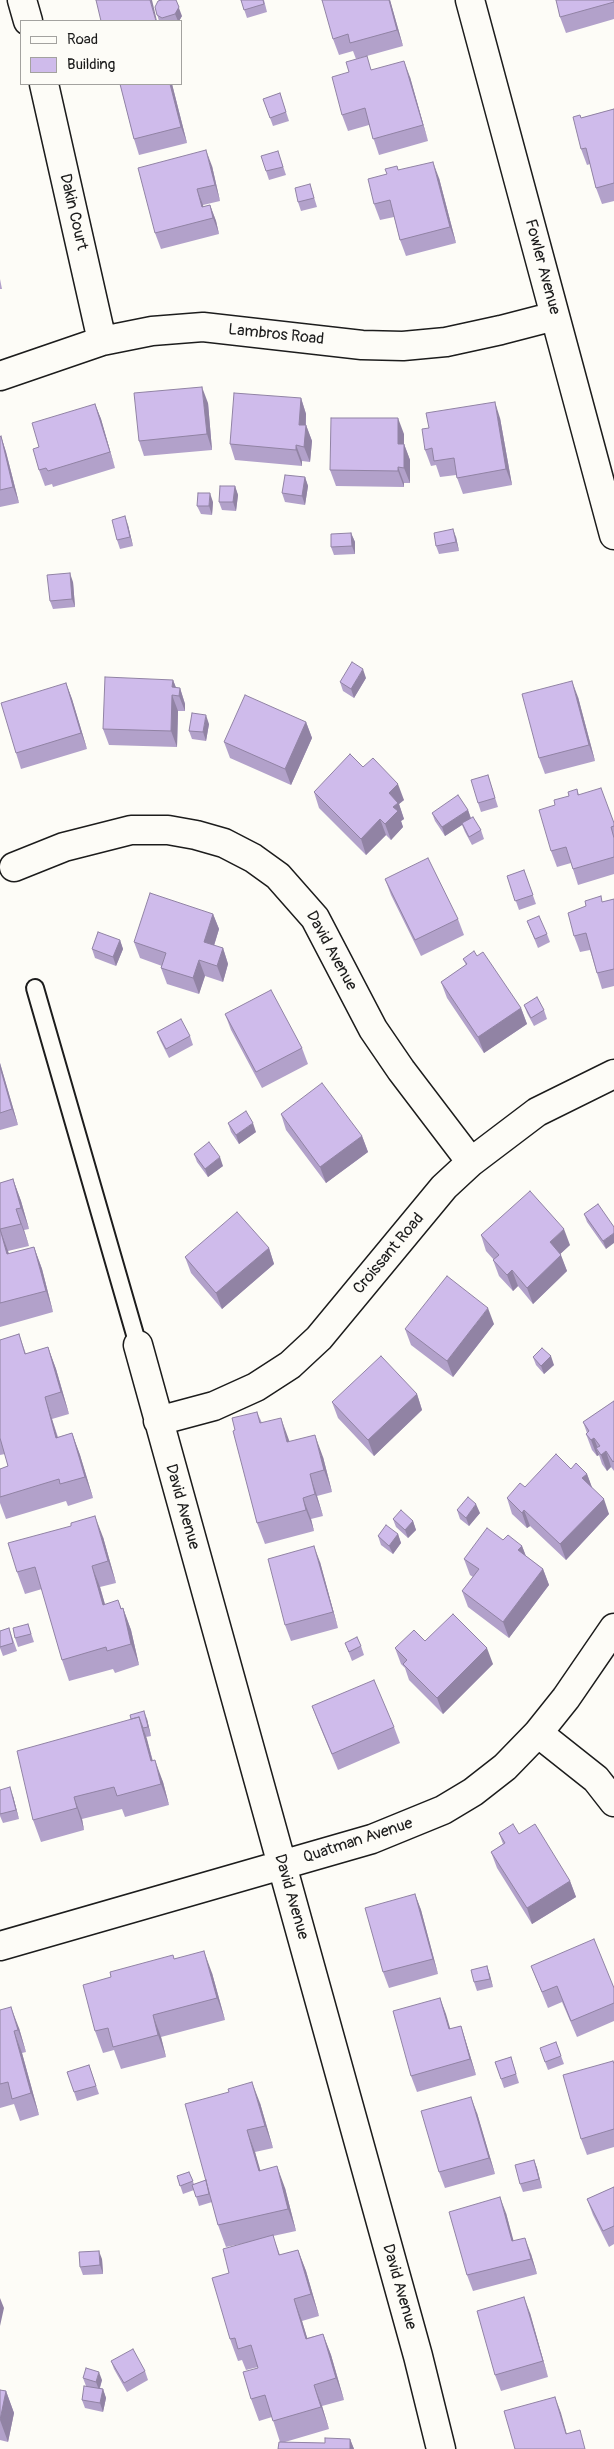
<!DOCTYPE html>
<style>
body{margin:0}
#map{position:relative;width:614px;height:2449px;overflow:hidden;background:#fdfcf7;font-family:Pangolin,sans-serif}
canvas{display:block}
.legend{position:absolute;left:20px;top:20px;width:162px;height:65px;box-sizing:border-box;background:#fdfcf7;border:1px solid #a3a29f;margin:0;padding:6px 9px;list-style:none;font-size:15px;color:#1c1c1c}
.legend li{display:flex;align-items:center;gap:10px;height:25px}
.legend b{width:25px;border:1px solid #a3a29f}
</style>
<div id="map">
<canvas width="614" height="2449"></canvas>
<ul class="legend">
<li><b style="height:6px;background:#fdfcf7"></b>Road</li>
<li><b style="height:14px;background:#cfbbeb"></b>Building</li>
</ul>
</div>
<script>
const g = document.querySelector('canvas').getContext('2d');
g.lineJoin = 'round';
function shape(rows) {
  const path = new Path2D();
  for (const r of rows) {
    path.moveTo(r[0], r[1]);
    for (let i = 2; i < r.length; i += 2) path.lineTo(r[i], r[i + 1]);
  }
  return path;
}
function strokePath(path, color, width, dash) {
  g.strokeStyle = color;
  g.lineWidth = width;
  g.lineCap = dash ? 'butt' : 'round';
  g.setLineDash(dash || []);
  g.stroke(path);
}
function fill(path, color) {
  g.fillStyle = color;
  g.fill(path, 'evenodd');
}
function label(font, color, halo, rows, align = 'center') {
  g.font = font + ' Pangolin,sans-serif';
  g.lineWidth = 5;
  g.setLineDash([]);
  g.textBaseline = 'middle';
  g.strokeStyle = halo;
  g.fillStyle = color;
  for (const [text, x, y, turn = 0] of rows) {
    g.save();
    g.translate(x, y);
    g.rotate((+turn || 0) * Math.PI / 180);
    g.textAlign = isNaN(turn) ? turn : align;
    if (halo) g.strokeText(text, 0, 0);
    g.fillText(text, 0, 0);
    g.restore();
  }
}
const service = shape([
 [35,988,138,1345]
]);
const minor = shape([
 [22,0,28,21],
 [470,0,614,535],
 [44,84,102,341],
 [0,376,102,341,152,331,203,327,362,345,403,346,446,342,501,330,555,316],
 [14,867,64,847,131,830,168,830,196,835,224,843,253,858,278,876,315,918,373,1029,401,1070,471,1162],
 [138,1345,418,2356,441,2449],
 [158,1421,214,1406,256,1387,290,1365,319,1338,444,1187,471,1162,537,1112,614,1074],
 [538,1733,596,1779,614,1802],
 [0,1946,372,1839,443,1810,473,1792,505,1767,538,1733,566,1698,614,1628]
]);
const wall = shape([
 [241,0,264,0,267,12,247,18],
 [390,0,403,46,356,59,353,51,339,55,333,39],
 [614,0,614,19,566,33,560,17],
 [155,7,182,16,179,21,159,21],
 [372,69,410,77,428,141,379,155,369,125,348,131,342,115],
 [120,84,172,84,187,143,139,155,134,139],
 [280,93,289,121,273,126,263,99],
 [614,109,614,201,602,204,596,188,590,164,587,165,581,149,581,118],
 [281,160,286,175,269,180,266,171],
 [212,166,220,201,203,205,203,207,210,205,216,221,219,234,161,249,155,233],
 [399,170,439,178,456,243,406,256,400,240,394,217,380,220,374,204,387,174],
 [310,184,317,207,301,211,298,202],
 [0,279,2,289,0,289],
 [301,398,306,414,306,425,312,441,310,462,302,461,302,466,235,460,230,444],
 [208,403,212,450,144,456,139,441],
 [95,404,101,419,115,468,53,487,52,484,45,486,39,470,39,447],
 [500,418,512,485,463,494,456,475,440,477,436,465,431,466,425,450],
 [404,434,404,444,410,460,410,483,404,483,404,487,336,486,330,470],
 [1,436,6,452,19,503,0,507,0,437],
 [305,477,308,486,305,505,285,502,282,493],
 [235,486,238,495,236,511,222,510,219,502],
 [213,502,212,515,201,514,197,506],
 [128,525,133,546,120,549,117,540],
 [351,533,355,542,355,554,334,555,331,547],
 [456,537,459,551,439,554,436,546],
 [73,582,75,607,53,609,50,601],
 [366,678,354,698,343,691,340,682],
 [173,680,176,688,180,688,185,704,185,711,178,711,177,747,109,745,103,729],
 [66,683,72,699,87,749,21,769,16,753],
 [578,697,595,761,545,774,539,758],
 [306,722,312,738,291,785,230,758,224,742],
 [209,724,206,741,192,739,189,731],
 [363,767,404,800,399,804,404,819,401,821,403,827,391,840,386,835,366,855,319,808,314,792],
 [488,775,498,807,481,812,478,803],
 [577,789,579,795,614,823,614,874,578,885,571,863,557,867,551,851,555,805,569,796],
 [468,810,471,818,481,830,484,839,472,845,465,832,462,825,445,836,435,821,432,813],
 [524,870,536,904,519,910,507,876],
 [385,879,458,919,464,935,421,956,391,895],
 [614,899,614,986,602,989,597,973,590,950,580,952,574,936,603,902],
 [213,914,219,929,214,946,223,948,228,964,223,982,205,976,199,994,167,984,161,968,162,966,140,958,134,942],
 [527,921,547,934,550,942,538,948],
 [120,940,123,949,116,966,95,958,92,949],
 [477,956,521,1008,527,1024,484,1053,447,998,441,982,466,965,463,959],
 [524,1005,544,1010,547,1019,534,1026,527,1013],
 [225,1014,302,1048,308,1064,262,1088,231,1030],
 [157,1032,190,1036,193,1045,169,1058,160,1040],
 [0,1063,18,1125,0,1130],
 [281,1114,362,1136,368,1152,326,1183,286,1130],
 [228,1123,256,1132,239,1144,231,1132],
 [194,1154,223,1166,208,1177,197,1162],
 [13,1179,21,1201,29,1229,24,1230,29,1246,8,1251,9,1254,34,1247,42,1269,53,1312,0,1327,0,1183],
 [598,1204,606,1249,587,1222,584,1214],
 [481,1235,570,1245,560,1254,567,1271,533,1304,518,1286,513,1291,499,1276,493,1260,494,1260,486,1251],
 [269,1248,274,1264,222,1309,191,1273,185,1257],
 [494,1324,453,1377,411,1345,405,1329],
 [19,1334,26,1354,48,1347,56,1369,69,1414,52,1419,58,1437,72,1433,80,1455,93,1498,68,1506,66,1501,6,1519,0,1503,0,1469,8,1466,5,1454,0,1455,0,1340],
 [533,1357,554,1365,544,1374,536,1365],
 [417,1394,422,1410,374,1456,338,1418,332,1402],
 [614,1401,614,1471,611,1467,607,1471,602,1464,599,1455,597,1456,592,1450,586,1434,587,1433,583,1422],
 [257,1412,262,1423,289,1442,323,1457,332,1492,317,1496,323,1516,311,1519,314,1531,265,1544,257,1523,235,1430],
 [571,1469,587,1474,592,1488,609,1514,566,1560,530,1526,527,1528,512,1514,507,1498,525,1487],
 [457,1510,480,1513,469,1526,460,1519],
 [393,1519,413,1521,416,1530,408,1538,396,1527],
 [398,1534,401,1543,393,1554,381,1545,378,1536],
 [103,1537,116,1583,100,1587,105,1604,121,1608,123,1608,131,1630,139,1665,115,1673,113,1669,69,1681,62,1660,42,1589,25,1594,17,1572],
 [503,1540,522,1546,526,1556,543,1569,549,1585,509,1638,468,1607,462,1591,473,1577,470,1575,464,1559],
 [320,1562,338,1628,291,1641,285,1625],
 [28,1624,34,1642,18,1647,15,1638],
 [9,1628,17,1651,3,1656,0,1648,0,1631],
 [425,1641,493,1664,443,1714,409,1680,405,1668,401,1664,395,1648],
 [345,1643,361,1646,364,1655,352,1661],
 [312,1706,394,1727,400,1743,338,1770,318,1722],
 [147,1719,151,1736,146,1737,153,1761,163,1782,169,1805,125,1817,122,1809,82,1819,84,1830,41,1842,33,1820],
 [0,1790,13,1796,19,1819,3,1823,0,1816],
 [499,1833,519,1834,570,1881,576,1897,532,1924,497,1868,491,1852,503,1844],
 [415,1894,421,1910,438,1974,389,1988,383,1972],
 [174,1959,212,1973,225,2020,161,2037,166,2057,121,2069,114,2050,103,2053,95,2031],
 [487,1966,493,1987,477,1991,474,1982],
 [531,1966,614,1988,614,2021,577,2037,562,2002,548,2008],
 [440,1998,450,2029,461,2026,466,2042,476,2075,417,2092,411,2076],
 [0,2010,19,2028,26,2052,22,2053,39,2115,20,2121,14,2104,0,2108],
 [556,2042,564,2064,548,2070,545,2062],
 [511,2057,519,2083,504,2088,495,2062],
 [614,2063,614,2147,587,2155,581,2139],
 [89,2065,99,2094,77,2101,74,2092],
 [260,2103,273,2148,255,2152,260,2171,285,2188,296,2231,273,2236,280,2255,298,2250,306,2271,319,2316,302,2321,307,2338,323,2334,331,2355,344,2400,322,2406,329,2429,285,2442,325,2443,350,2439,354,2449,278,2449,280,2442,272,2417,259,2421,251,2399,258,2367,246,2370,242,2360,238,2361,230,2339,229,2273,246,2243,226,2247,218,2225,212,2202,199,2206,194,2190,183,2194,177,2176,189,2172,194,2184,206,2180],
 [477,2113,495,2174,445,2188,439,2172],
 [534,2160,537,2168,542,2188,523,2192,520,2184],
 [614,2187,614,2244,609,2247,593,2215,587,2199],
 [506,2213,513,2241,531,2254,537,2274,473,2291,467,2275],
 [102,2259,103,2274,83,2275,80,2267],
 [530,2313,548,2377,501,2391,495,2375],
 [111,2361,145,2371,148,2380,127,2392,114,2369],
 [83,2378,102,2380,100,2388,103,2389,106,2398,103,2412,85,2408,82,2400,86,2386],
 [0,2390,6,2391,14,2413,8,2442,0,2440]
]);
const shadedWall = shape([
 [150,0,152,0,157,21,156,21],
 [176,0,182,16,179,21,178,21,175,14],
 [389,0,390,0,403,46,397,30],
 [404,61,410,77,428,141,423,125],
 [170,84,172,84,187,143,181,127],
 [206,150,212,166,220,201,215,185],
 [433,162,439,178,456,243,450,227],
 [197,189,203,205,207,220,202,207],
 [210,205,216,221,219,234,213,218],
 [202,387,208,403,212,450,207,434],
 [301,398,306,414,305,438,306,425,312,441,310,462,304,447,299,425],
 [495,402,500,418,512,485,506,469],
 [95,404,101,419,115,468],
 [398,418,404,434,404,460,398,444],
 [1,436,6,452,19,503,13,487],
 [404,444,410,460,410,483,404,468],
 [296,445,302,461,302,466,296,450],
 [398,467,404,483,404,487,398,471],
 [305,477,308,486,305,505,302,496],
 [235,486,238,495,236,511,233,502],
 [210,493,213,502,212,515,209,506],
 [125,516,128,525,133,546,130,537],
 [453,529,456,537,459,551,456,542],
 [351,533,355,542,355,554,352,546],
 [70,573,73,582,75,607,72,599],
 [363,669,366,678,354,698,351,689],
 [173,680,179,695,172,687],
 [572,681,578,697,595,761,589,745],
 [66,683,72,699,87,749,81,733],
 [180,688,185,704,185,711,179,696],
 [172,695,178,711,177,747,171,731],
 [206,715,209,724,206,741,203,732],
 [306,722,312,738,291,785,285,769],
 [398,784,404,800,399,804,404,819,401,821,403,827,391,840,385,824,389,793],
 [468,810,471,819,445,836,442,827],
 [380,819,386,835,366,855,361,839],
 [213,914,219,929,210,958,204,942],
 [120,940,123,949,116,966,113,957],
 [223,948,228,964,223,982,217,966],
 [199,960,205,976,199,994,193,978],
 [521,1008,527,1024,484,1053,478,1037],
 [0,1063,18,1125,12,1109,0,1067],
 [253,1123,256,1132,239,1144,236,1135],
 [362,1136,368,1152,326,1183,320,1167],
 [220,1157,223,1166,208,1177,205,1169],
 [13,1179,21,1201,29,1229,21,1208],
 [16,1209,24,1230,29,1246,21,1224],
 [0,1229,8,1251,15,1276,7,1254],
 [564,1229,570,1245,556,1258,550,1242],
 [614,1233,614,1243,606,1249,603,1241],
 [34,1247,42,1269,53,1312,46,1291],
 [269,1248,274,1264,222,1309,216,1293],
 [561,1255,567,1271,533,1304,527,1288],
 [512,1270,518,1286,513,1291,507,1275],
 [488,1308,494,1324,453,1377,447,1361],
 [48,1347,56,1369,69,1414,61,1392],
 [551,1356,554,1365,544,1374,541,1366],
 [417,1394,422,1410,374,1456,368,1440],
 [45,1397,52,1419,64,1460,56,1438],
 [281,1418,289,1440,295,1464,287,1442],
 [72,1433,80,1455,93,1498,85,1477],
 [315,1435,323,1457,332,1492,324,1470],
 [594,1438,600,1454,596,1448,599,1455,597,1456,591,1440],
 [606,1451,611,1467,607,1471,601,1455],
 [310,1474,317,1496,323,1516,315,1494],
 [587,1474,593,1490,582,1478],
 [303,1498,311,1519,314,1531,306,1510],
 [604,1499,609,1514,566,1560,560,1544],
 [476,1504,480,1513,469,1526,466,1518],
 [524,1510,530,1526,527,1528,522,1513],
 [95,1516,103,1537,116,1583,108,1561],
 [413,1521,416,1530,408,1538,405,1530],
 [398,1534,401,1543,393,1554,389,1546],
 [314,1546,320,1562,338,1628,333,1612],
 [522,1546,528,1562,518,1550],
 [92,1566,100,1587,111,1626,103,1605],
 [543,1569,549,1585,509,1638,503,1622],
 [118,1600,126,1620,123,1608,131,1630,139,1665,131,1644],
 [487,1648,493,1664,443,1714,437,1698],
 [144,1711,147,1719,151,1736,148,1727],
 [139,1717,147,1739,158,1783,151,1761],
 [155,1760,163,1782,169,1805,161,1784],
 [10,1787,13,1796,19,1819,16,1810],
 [74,1797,82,1819,84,1830,77,1808],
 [570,1881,576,1897,532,1924,527,1908],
 [415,1894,421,1910,438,1974,433,1959],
 [204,1951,212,1973,225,2020,217,1998],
 [487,1966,490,1975,493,1987,490,1979],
 [440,1998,446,2014,455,2045,449,2029],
 [11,2007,19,2028,26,2052,18,2030],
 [153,2015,161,2037,166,2057,158,2035],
 [461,2026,466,2042,476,2075,470,2059],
 [14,2031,22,2053,39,2115,31,2093],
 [252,2082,260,2103,273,2148,265,2126],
 [471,2097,477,2113,495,2174,489,2158],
 [247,2130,255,2152,267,2193,259,2171],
 [534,2160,537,2168,542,2188,539,2179],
 [277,2166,285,2188,296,2231,288,2209],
 [500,2197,506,2213,518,2257,512,2241],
 [525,2238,531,2254,537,2274,531,2259],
 [298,2250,306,2271,319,2316,311,2294],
 [99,2251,102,2259,103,2274,100,2265],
 [524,2297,530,2313,548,2377,543,2361],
 [0,2298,4,2308,0,2326],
 [294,2299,302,2321,314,2360,306,2339],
 [323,2334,331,2355,344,2400,336,2378],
 [99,2372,102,2380,99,2390,96,2382],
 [314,2385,322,2406,329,2429,321,2407],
 [103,2389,106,2398,103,2412,100,2403],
 [6,2391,14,2413,8,2442,0,2420],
 [555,2397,561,2413,571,2449,566,2434],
 [350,2439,354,2449,350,2449]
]);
const building = shape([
 [96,0,150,0,156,21,101,21,96,0],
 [161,0,176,0,179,7,175,14,162,18,157,15,155,7,158,1,161,0],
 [241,0,263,0,264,4,244,10,241,0],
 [322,0,389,0,397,30,350,43,348,34,333,39,322,0],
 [556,0,614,0,614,2,560,17,556,0],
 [367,56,371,70,404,61,423,125,373,139,365,108,342,115,332,77,349,72,346,62,367,56],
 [120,84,170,84,181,127,134,139,120,84],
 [280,93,286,112,270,118,263,99,280,93],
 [614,109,614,183,596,188,586,148,581,149,573,117,580,115,581,118,614,109],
 [206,150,215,185,197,189,202,207,210,205,213,218,155,233,138,168,206,150],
 [278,151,283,167,266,171,261,156,278,151],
 [433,162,450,227,400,240,390,200,374,204,368,179,387,174,385,169,397,166,398,170,433,162],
 [310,184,314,198,298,202,295,188,310,184],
 [202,387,207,434,139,441,134,393,202,387],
 [234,393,301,398,299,425,306,425,304,447,296,445,296,450,230,444,234,393],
 [495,402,506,469,457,478,454,458,434,461,432,448,425,450,422,429,429,428,426,413,495,402],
 [95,404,110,452,48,471,46,468,39,470,33,449,39,447,32,423,95,404],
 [331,418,398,418,398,444,404,444,404,468,398,467,398,471,330,470,331,418],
 [1,436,13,487,0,490,0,437,1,436],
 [285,475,305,477,302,496,282,493,285,475],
 [220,486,235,486,233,502,219,502,220,486],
 [198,493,210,493,209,506,197,506,198,493],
 [125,516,130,537,117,540,112,520,125,516],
 [453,529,456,542,436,546,434,533,453,529],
 [351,533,352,546,331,547,331,534,351,533],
 [70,573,72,599,50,601,47,575,70,573],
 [352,662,363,669,351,689,340,682,352,662],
 [105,677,173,680,172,687,180,688,179,696,172,695,171,731,103,729,105,677],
 [572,681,589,745,539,758,522,694,572,681],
 [66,683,81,733,16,753,1,703,66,683],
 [245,695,306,722,285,769,224,742,245,695],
 [192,713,206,715,203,732,189,731,192,713],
 [350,754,363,767,373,758,398,784,389,793,398,803,393,807,398,811,385,824,380,819,361,839,314,792,350,754],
 [488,775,495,798,478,803,471,780,488,775],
 [601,788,614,823,614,826,611,827,614,838,614,857,573,869,566,847,551,851,539,810,555,805,554,800,569,796,568,792,577,789,578,795,601,788],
 [458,795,468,810,442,827,432,813,458,795],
 [473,817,481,830,469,837,462,823,473,817],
 [428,858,458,919,415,940,385,879,428,858],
 [524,870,533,895,515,901,507,876,524,870],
 [150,893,213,914,204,942,223,948,217,966,199,960,193,978,161,968,166,953,134,942,150,893],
 [601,896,602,902,614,899,614,969,597,973,586,933,574,936,568,913,586,906,585,901,601,896],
 [539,916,547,934,535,939,527,921,539,916],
 [98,932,120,940,113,957,92,949,98,932],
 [474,951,477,956,483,952,521,1008,478,1037,441,982,467,964,463,959,474,951],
 [271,990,302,1048,256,1072,225,1014,271,990],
 [537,997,544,1010,531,1018,524,1005,537,997],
 [181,1019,190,1036,166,1049,157,1032,181,1019],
 [0,1067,12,1109,0,1113,0,1067],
 [322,1083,362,1136,320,1167,281,1114,322,1083],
 [246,1111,253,1123,236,1135,228,1123,246,1111],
 [209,1142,220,1157,205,1169,194,1154,209,1142],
 [13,1179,21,1208,16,1209,21,1224,0,1229,7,1254,34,1247,46,1291,0,1303,0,1183,13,1179],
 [530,1191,564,1229,550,1242,561,1255,527,1288,512,1270,507,1275,493,1260,499,1255,481,1235,530,1191],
 [598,1204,614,1227,614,1233,603,1241,584,1214,598,1204],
 [237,1212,269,1248,216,1293,185,1257,237,1212],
 [447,1276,488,1308,447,1361,405,1329,447,1276],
 [19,1334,25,1354,48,1347,61,1392,45,1397,56,1438,72,1433,85,1477,60,1484,59,1479,0,1497,0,1469,8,1466,0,1438,0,1340,19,1334],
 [542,1348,551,1356,541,1366,533,1357,542,1348],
 [381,1356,417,1394,368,1440,332,1402,381,1356],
 [614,1401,614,1461,613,1462,606,1451,601,1455,596,1448,600,1446,594,1438,591,1440,586,1434,589,1431,583,1422,614,1401],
 [257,1412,260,1423,281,1418,287,1442,315,1435,324,1470,310,1474,315,1494,303,1498,306,1510,257,1523,233,1431,235,1430,232,1418,257,1412],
 [556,1454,571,1469,576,1463,587,1474,582,1478,604,1499,560,1544,524,1510,522,1513,507,1498,520,1483,525,1487,556,1454],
 [468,1497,476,1504,466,1518,457,1510,468,1497],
 [401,1510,413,1521,405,1530,393,1519,401,1510],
 [95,1516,108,1561,92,1566,103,1605,118,1600,121,1609,123,1608,131,1644,107,1651,106,1647,62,1660,35,1567,17,1572,8,1543,71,1526,71,1523,95,1516],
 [386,1525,398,1534,389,1546,378,1536,386,1525],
 [487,1528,503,1540,508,1535,522,1546,518,1550,543,1569,503,1622,462,1591,479,1569,464,1559,487,1528],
 [314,1546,333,1612,285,1625,268,1559,314,1546],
 [453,1614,487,1648,437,1698,403,1664,407,1660,395,1648,414,1630,425,1641,453,1614],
 [28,1624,31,1634,15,1638,13,1628,28,1624],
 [9,1628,13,1643,0,1647,0,1631,9,1628],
 [357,1637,361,1646,349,1652,345,1643,357,1637],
 [374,1680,394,1727,332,1754,312,1706,374,1680],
 [144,1711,148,1727,143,1728,139,1717,131,1719,130,1715,144,1711],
 [139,1717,151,1761,155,1760,161,1784,117,1796,114,1787,74,1797,77,1808,33,1820,17,1751,139,1717],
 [10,1787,16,1810,0,1814,0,1790,10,1787],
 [513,1824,519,1834,535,1824,570,1881,527,1908,491,1852,505,1843,499,1833,513,1824],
 [415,1894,433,1959,383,1972,365,1908,415,1894],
 [594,1939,614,1988,614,2003,571,2021,557,1986,542,1992,531,1966,594,1939],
 [204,1951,217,1998,153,2015,158,2035,113,2047,108,2028,95,2031,83,1985,111,1977,110,1972,173,1955,174,1959,204,1951],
 [487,1966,490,1979,474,1982,471,1970,487,1966],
 [440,1998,449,2029,461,2026,470,2059,411,2076,393,2011,440,1998],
 [11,2007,18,2030,14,2031,31,2093,12,2099,8,2082,0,2084,0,2010,11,2007],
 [556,2042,561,2056,545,2062,540,2048,556,2042],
 [511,2057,516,2074,501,2079,495,2062,511,2057],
 [613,2061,614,2064,614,2129,581,2139,563,2075,613,2061],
 [89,2065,96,2086,74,2092,67,2072,89,2065],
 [252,2082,265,2126,247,2130,259,2171,277,2166,288,2209,218,2225,185,2104,229,2092,228,2089,252,2082],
 [471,2097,489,2158,439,2172,421,2111,471,2097],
 [534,2160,539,2179,520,2184,515,2165,534,2160],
 [189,2172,193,2181,180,2186,177,2176,189,2172],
 [206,2180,209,2194,196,2197,192,2185,206,2180],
 [614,2187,614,2226,603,2231,587,2199,614,2187],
 [500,2197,512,2241,525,2238,531,2259,467,2275,449,2212,500,2197],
 [273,2235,279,2255,298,2250,311,2294,294,2299,306,2339,323,2334,336,2378,314,2385,321,2407,273,2421,265,2395,251,2399,243,2372,258,2368,251,2345,238,2349,235,2338,230,2339,212,2278,229,2273,223,2249,273,2235],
 [99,2251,100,2265,80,2267,79,2252,99,2251],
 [524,2297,543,2361,495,2375,477,2311,524,2297],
 [133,2349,145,2371,124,2383,111,2361,133,2349],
 [86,2368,99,2372,96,2382,83,2378,86,2368],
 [84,2386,103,2389,100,2403,82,2400,84,2386],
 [0,2390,6,2391,0,2420,0,2390],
 [555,2397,566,2434,580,2430,585,2449,515,2449,504,2411,555,2397],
 [325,2438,350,2439,350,2449,278,2449,279,2442,325,2443,325,2438]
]);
const streetNames = [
 ["Dakin Court",73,212,77],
 ["Fowler Avenue",542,267,75],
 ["Lambros Road",276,335,6],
 ["David Avenue",331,951,61],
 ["Croissant Road",389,1254,-50],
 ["David Avenue",182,1507,74],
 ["Quatman Avenue",358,1841,-18],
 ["David Avenue",291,1897,74],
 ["David Avenue",399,2287,74]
];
strokePath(service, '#1c1c1c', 20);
strokePath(minor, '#1c1c1c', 31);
strokePath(service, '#fdfcf7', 16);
strokePath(minor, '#fdfcf7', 28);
fill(wall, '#b2a1ca');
fill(shadedWall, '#9183a4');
fill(building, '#cfbbeb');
strokePath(building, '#9183a4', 1);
label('16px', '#1c1c1c', '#fdfcf7', streetNames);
</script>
